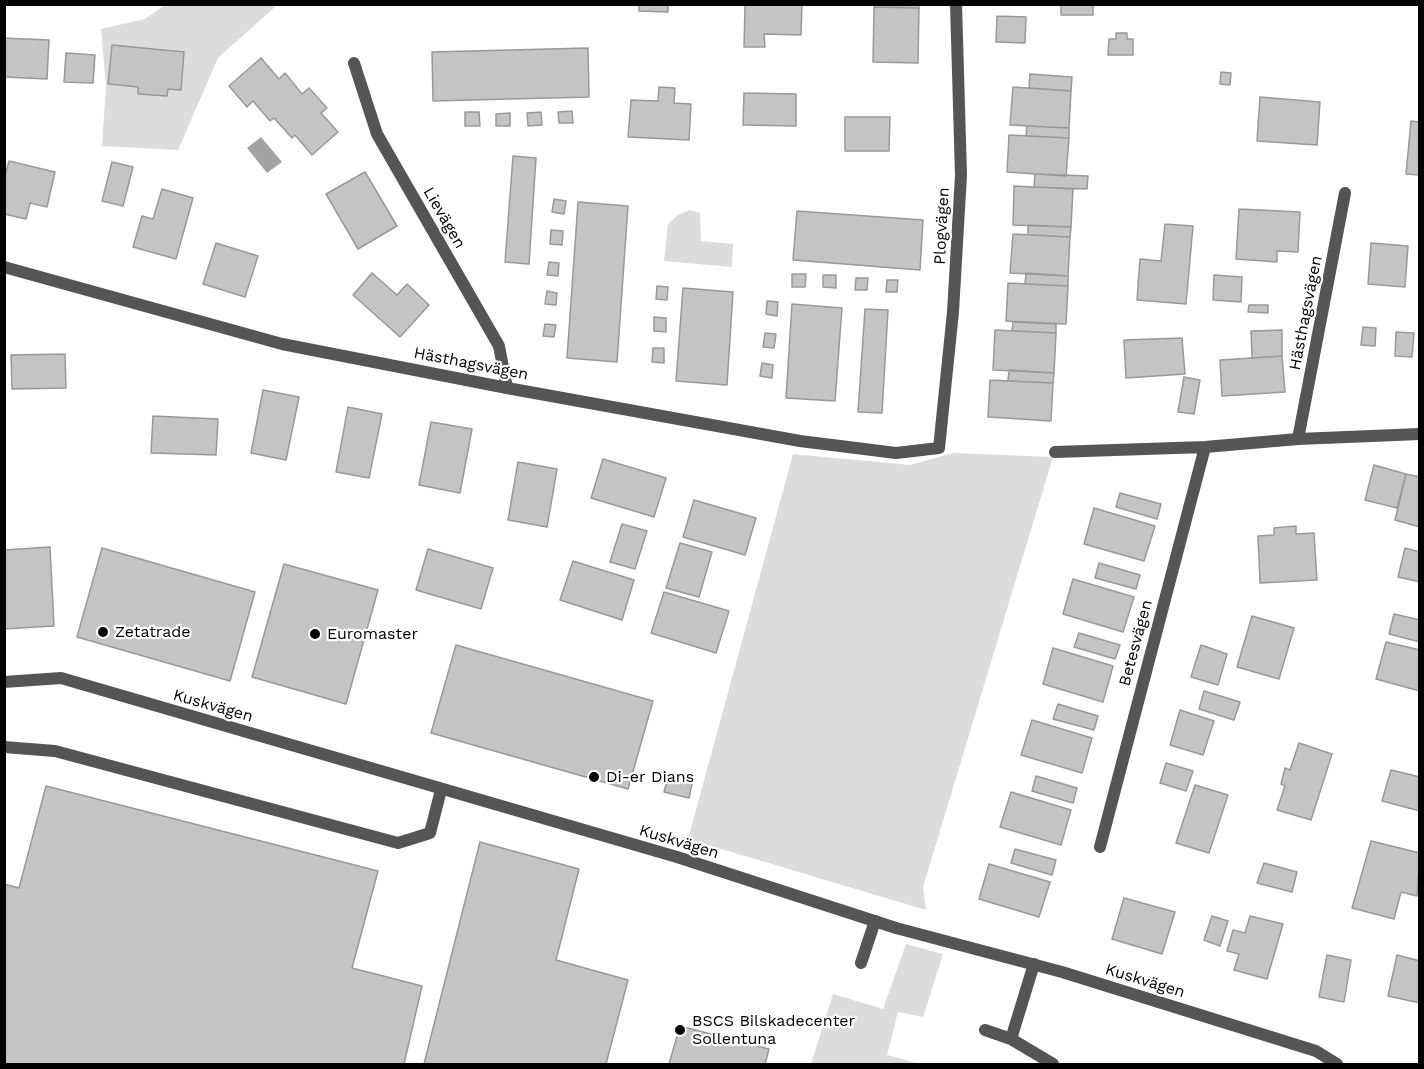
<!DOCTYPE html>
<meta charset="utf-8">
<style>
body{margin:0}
#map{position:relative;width:1424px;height:1069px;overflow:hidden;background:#fff;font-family:"Work Sans",sans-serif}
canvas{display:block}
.frame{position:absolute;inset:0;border:6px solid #000;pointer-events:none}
</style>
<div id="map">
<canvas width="1424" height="1069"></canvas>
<div class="frame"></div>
</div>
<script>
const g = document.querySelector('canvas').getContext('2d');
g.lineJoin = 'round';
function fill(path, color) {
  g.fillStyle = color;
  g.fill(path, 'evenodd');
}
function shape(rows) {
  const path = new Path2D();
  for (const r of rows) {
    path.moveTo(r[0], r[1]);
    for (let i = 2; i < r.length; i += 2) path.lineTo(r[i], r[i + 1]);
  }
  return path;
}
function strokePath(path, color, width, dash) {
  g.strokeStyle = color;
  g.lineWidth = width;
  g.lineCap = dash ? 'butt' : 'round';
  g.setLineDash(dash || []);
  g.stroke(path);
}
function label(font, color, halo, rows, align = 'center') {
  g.font = font + ' "Work Sans",sans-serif';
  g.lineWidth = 4.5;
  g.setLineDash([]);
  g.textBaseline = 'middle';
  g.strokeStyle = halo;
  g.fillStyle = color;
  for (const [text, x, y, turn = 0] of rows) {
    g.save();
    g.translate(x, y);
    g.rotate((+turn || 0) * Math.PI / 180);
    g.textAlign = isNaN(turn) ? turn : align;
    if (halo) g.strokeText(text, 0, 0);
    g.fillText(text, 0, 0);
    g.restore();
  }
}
const green = shape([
 [165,5,277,5,218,58,178,150,102,146,106,86,101,29,145,19],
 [690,210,700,213,701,241,733,244,732,267,664,261,668,224,678,215],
 [953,453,1053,457,923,887,926,910,688,839,793,454,910,465],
 [906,944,943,954,923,1017,898,1012,887,1055,920,1064,811,1064,833,994,883,1009]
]);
const water = shape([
 [261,137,282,162,267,173,247,148]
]);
const building = shape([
 [639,4,668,4,668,12,639,11,639,4],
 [745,4,802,4,801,35,764,34,765,47,744,47,745,4],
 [874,4,919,4,919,8,874,7,874,4],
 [1061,4,1093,4,1093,15,1061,15,1061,4],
 [874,7,919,8,918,63,873,62,874,7],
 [997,16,1026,17,1025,43,996,42,997,16],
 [1116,33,1127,33,1127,39,1133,39,1133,55,1108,55,1109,39,1116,39,1116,33],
 [4,38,49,40,47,79,4,77,4,38],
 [112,45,184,52,181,90,168,89,167,96,138,94,138,87,108,84,112,45],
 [588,48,589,97,433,101,432,52,588,48],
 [66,53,95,55,93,83,64,82,66,53],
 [261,58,279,79,285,73,302,94,309,88,327,108,321,113,338,132,312,155,295,135,292,138,274,118,270,121,253,101,247,107,229,86,261,58],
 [1221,72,1231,73,1230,85,1220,84,1221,72],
 [1030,74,1072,77,1071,91,1029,88,1030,74],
 [659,87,675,88,674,103,691,104,689,140,628,137,631,100,658,101,659,87],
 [1013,87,1071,91,1069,128,1010,125,1013,87],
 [744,93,796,94,796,126,743,125,744,93],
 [1260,97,1320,102,1317,145,1257,141,1260,97],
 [572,111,573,123,559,123,558,112,572,111],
 [465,112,479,112,480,126,465,126,465,112],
 [541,112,542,125,528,126,527,113,541,112],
 [510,113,510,126,496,126,496,114,510,113],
 [845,117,890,117,889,151,845,151,845,117],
 [1411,121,1420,122,1420,175,1406,174,1411,121],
 [1027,126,1069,128,1069,138,1026,136,1027,126],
 [1009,135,1069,138,1066,176,1007,172,1009,135],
 [513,156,536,158,529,264,505,262,513,156],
 [9,161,55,172,47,207,30,203,26,219,4,214,4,179,9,161],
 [112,162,133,167,123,206,102,201,112,162],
 [365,172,397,226,358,249,326,194,365,172],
 [1035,174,1088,176,1087,189,1034,187,1035,174],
 [1014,186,1073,189,1071,227,1013,225,1014,186],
 [162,189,193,198,176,259,133,247,142,216,153,219,162,189],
 [554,199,566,201,564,214,552,212,554,199],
 [578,202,628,206,617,362,567,358,578,202],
 [1239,209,1300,212,1298,252,1277,251,1277,262,1236,259,1239,209],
 [797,211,923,220,920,270,793,260,797,211],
 [1165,224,1193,226,1186,304,1137,300,1140,259,1161,261,1165,224],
 [1028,225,1071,227,1070,237,1028,235,1028,225],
 [551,230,563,231,562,245,550,244,551,230],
 [1013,234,1070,237,1068,276,1010,273,1013,234],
 [216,243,258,256,245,297,203,284,216,243],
 [1371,243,1408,246,1405,287,1368,284,1371,243],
 [549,262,559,263,558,276,547,275,549,262],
 [372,273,397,295,407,284,429,305,400,337,353,295,372,273],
 [1026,273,1068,276,1068,286,1025,284,1026,273],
 [792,274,806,274,805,287,792,287,792,274],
 [823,275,836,275,836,288,823,287,823,275],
 [1214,275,1242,277,1241,302,1213,300,1214,275],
 [856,278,868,278,867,290,855,290,856,278],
 [887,280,898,280,897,292,886,292,887,280],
 [1008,283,1068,286,1066,324,1006,321,1008,283],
 [657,286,668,287,667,300,656,299,657,286],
 [683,288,733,292,727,385,676,381,683,288],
 [547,291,557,293,556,305,545,304,547,291],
 [767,301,778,302,777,316,766,314,767,301],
 [792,304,842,308,835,401,786,398,792,304],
 [1249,305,1268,305,1268,313,1248,312,1249,305],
 [865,309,888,310,882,413,858,412,865,309],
 [654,317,666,318,666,332,654,331,654,317],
 [1013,322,1056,324,1056,333,1012,331,1013,322],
 [545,324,556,325,554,337,543,336,545,324],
 [1363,327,1376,328,1375,346,1361,345,1363,327],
 [995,330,1056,333,1054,373,993,370,995,330],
 [1282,330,1282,356,1252,358,1251,331,1282,330],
 [1396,332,1414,333,1412,357,1395,356,1396,332],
 [765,333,776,334,774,348,763,347,765,333],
 [1182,338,1185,374,1126,378,1124,340,1182,338],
 [653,348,664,348,664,363,652,362,653,348],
 [65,354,66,388,12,389,11,355,65,354],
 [1282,356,1285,392,1222,396,1220,360,1282,356],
 [762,363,773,365,772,378,760,376,762,363],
 [1009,370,1054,373,1053,383,1008,381,1009,370],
 [1184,377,1200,380,1194,414,1178,412,1184,377],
 [990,380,1053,383,1051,421,988,417,990,380],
 [263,390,299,397,286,460,251,453,263,390],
 [348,407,382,414,369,478,336,472,348,407],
 [153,416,218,419,216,455,151,453,153,416],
 [431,422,472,429,460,493,419,485,431,422],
 [603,459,666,478,654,517,591,498,603,459],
 [518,462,557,469,547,527,508,520,518,462],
 [1374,465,1406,474,1397,508,1365,500,1374,465],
 [1406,474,1420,477,1420,527,1395,520,1406,474],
 [1120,493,1161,504,1157,519,1116,507,1120,493],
 [694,500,756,518,745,555,683,537,694,500],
 [1094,508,1155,526,1144,561,1084,544,1094,508],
 [622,524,647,531,635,569,610,562,622,524],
 [1296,526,1296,534,1314,533,1317,580,1260,583,1258,536,1274,535,1274,528,1296,526],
 [680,543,712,552,699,597,666,588,680,543],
 [50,547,54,626,4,629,4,550,50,547],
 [102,548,255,592,230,681,77,637,102,548],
 [1405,548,1420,552,1420,582,1398,577,1405,548],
 [428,549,493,568,481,609,416,590,428,549],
 [573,561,634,580,622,620,560,600,573,561],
 [1099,563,1140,575,1136,589,1095,578,1099,563],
 [284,564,378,590,346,704,252,677,284,564],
 [1073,579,1134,597,1123,632,1063,614,1073,579],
 [664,592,729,611,716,653,651,633,664,592],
 [1394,614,1420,620,1420,642,1389,634,1394,614],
 [1252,616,1294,628,1279,679,1237,667,1252,616],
 [1079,633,1120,645,1115,659,1074,647,1079,633],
 [1386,642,1420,650,1420,691,1376,679,1386,642],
 [456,645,653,701,628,789,431,733,456,645],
 [1201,645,1227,654,1218,685,1191,677,1201,645],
 [1053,648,1113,666,1103,702,1043,684,1053,648],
 [1204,691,1240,702,1234,720,1199,709,1204,691],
 [1058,704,1098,716,1094,730,1053,719,1058,704],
 [1180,710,1214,721,1203,755,1170,745,1180,710],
 [1032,720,1092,738,1082,773,1021,755,1032,720],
 [1299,743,1332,754,1311,820,1277,810,1285,786,1281,784,1285,768,1290,770,1299,743],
 [1166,763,1193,771,1186,791,1160,783,1166,763],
 [1391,770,1420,777,1420,811,1382,801,1391,770],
 [669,773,693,779,689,798,664,792,669,773],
 [1036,776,1077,788,1073,803,1032,791,1036,776],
 [1195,785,1228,795,1209,853,1176,843,1195,785],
 [46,786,378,871,352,968,422,986,404,1064,4,1064,4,884,19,888,46,786],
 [1011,792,1071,810,1061,845,1000,827,1011,792],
 [1371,841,1420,853,1417,896,1401,892,1394,919,1352,908,1371,841],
 [480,842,579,869,556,960,628,980,606,1064,424,1064,480,842],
 [1015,849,1056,860,1052,875,1011,863,1015,849],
 [1264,863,1297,872,1292,892,1257,883,1264,863],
 [989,864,1050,882,1039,917,979,899,989,864],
 [1124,898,1175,912,1162,954,1112,939,1124,898],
 [1212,916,1228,921,1220,946,1204,940,1212,916],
 [1250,916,1283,924,1267,979,1234,970,1239,954,1227,951,1233,930,1245,933,1250,916],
 [1327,955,1351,960,1344,1002,1319,997,1327,955],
 [1397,955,1420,961,1420,1003,1388,996,1397,955],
 [680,1026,769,1049,765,1064,669,1064,680,1026]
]);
const lane = shape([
 [4,747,55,751,398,843,430,833,441,790],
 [861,963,875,921],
 [1034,964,1011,1039,1053,1064],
 [985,1030,1011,1039]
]);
const street = shape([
 [354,63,377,134,499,346,507,388],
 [4,267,282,344,507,388,800,441,896,453,939,448,953,312,961,175,956,4],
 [1298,439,1345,193],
 [1055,452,1205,447,1298,439,1420,434],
 [4,682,61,678,677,857,896,928,1062,972,1316,1051,1337,1064],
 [1100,847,1205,447]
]);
const markers = [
 [103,632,6,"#000"],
 [315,634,6,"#000"],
 [594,777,6,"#000"],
 [680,1030,6,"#000"]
];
const streetNames = [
 ["Lievägen",444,218,60],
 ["Plogvägen",942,226,-87],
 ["Hästhagsvägen",1306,313,-79],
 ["Hästhagsvägen",471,364,11],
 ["Betesvägen",1136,643,-75],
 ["Kuskvägen",213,706,16],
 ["Kuskvägen",679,842,17],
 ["Kuskvägen",1145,981,17]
];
const poiNames = [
 ["Zetatrade",115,632],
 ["Euromaster",327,634],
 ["Di-er Dians",606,777],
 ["BSCS Bilskadecenter",692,1021],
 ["Sollentuna",692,1039]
];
fill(green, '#dcdcdc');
fill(water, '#a3a3a3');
fill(building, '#c4c4c4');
strokePath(building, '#999', 1.5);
strokePath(lane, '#555', 12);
strokePath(street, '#555', 12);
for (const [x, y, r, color] of markers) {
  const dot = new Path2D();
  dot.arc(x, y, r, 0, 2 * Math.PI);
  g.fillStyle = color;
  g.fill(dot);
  strokePath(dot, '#fff', 2);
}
label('16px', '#000', '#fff', streetNames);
label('16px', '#000', '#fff', poiNames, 'left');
</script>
